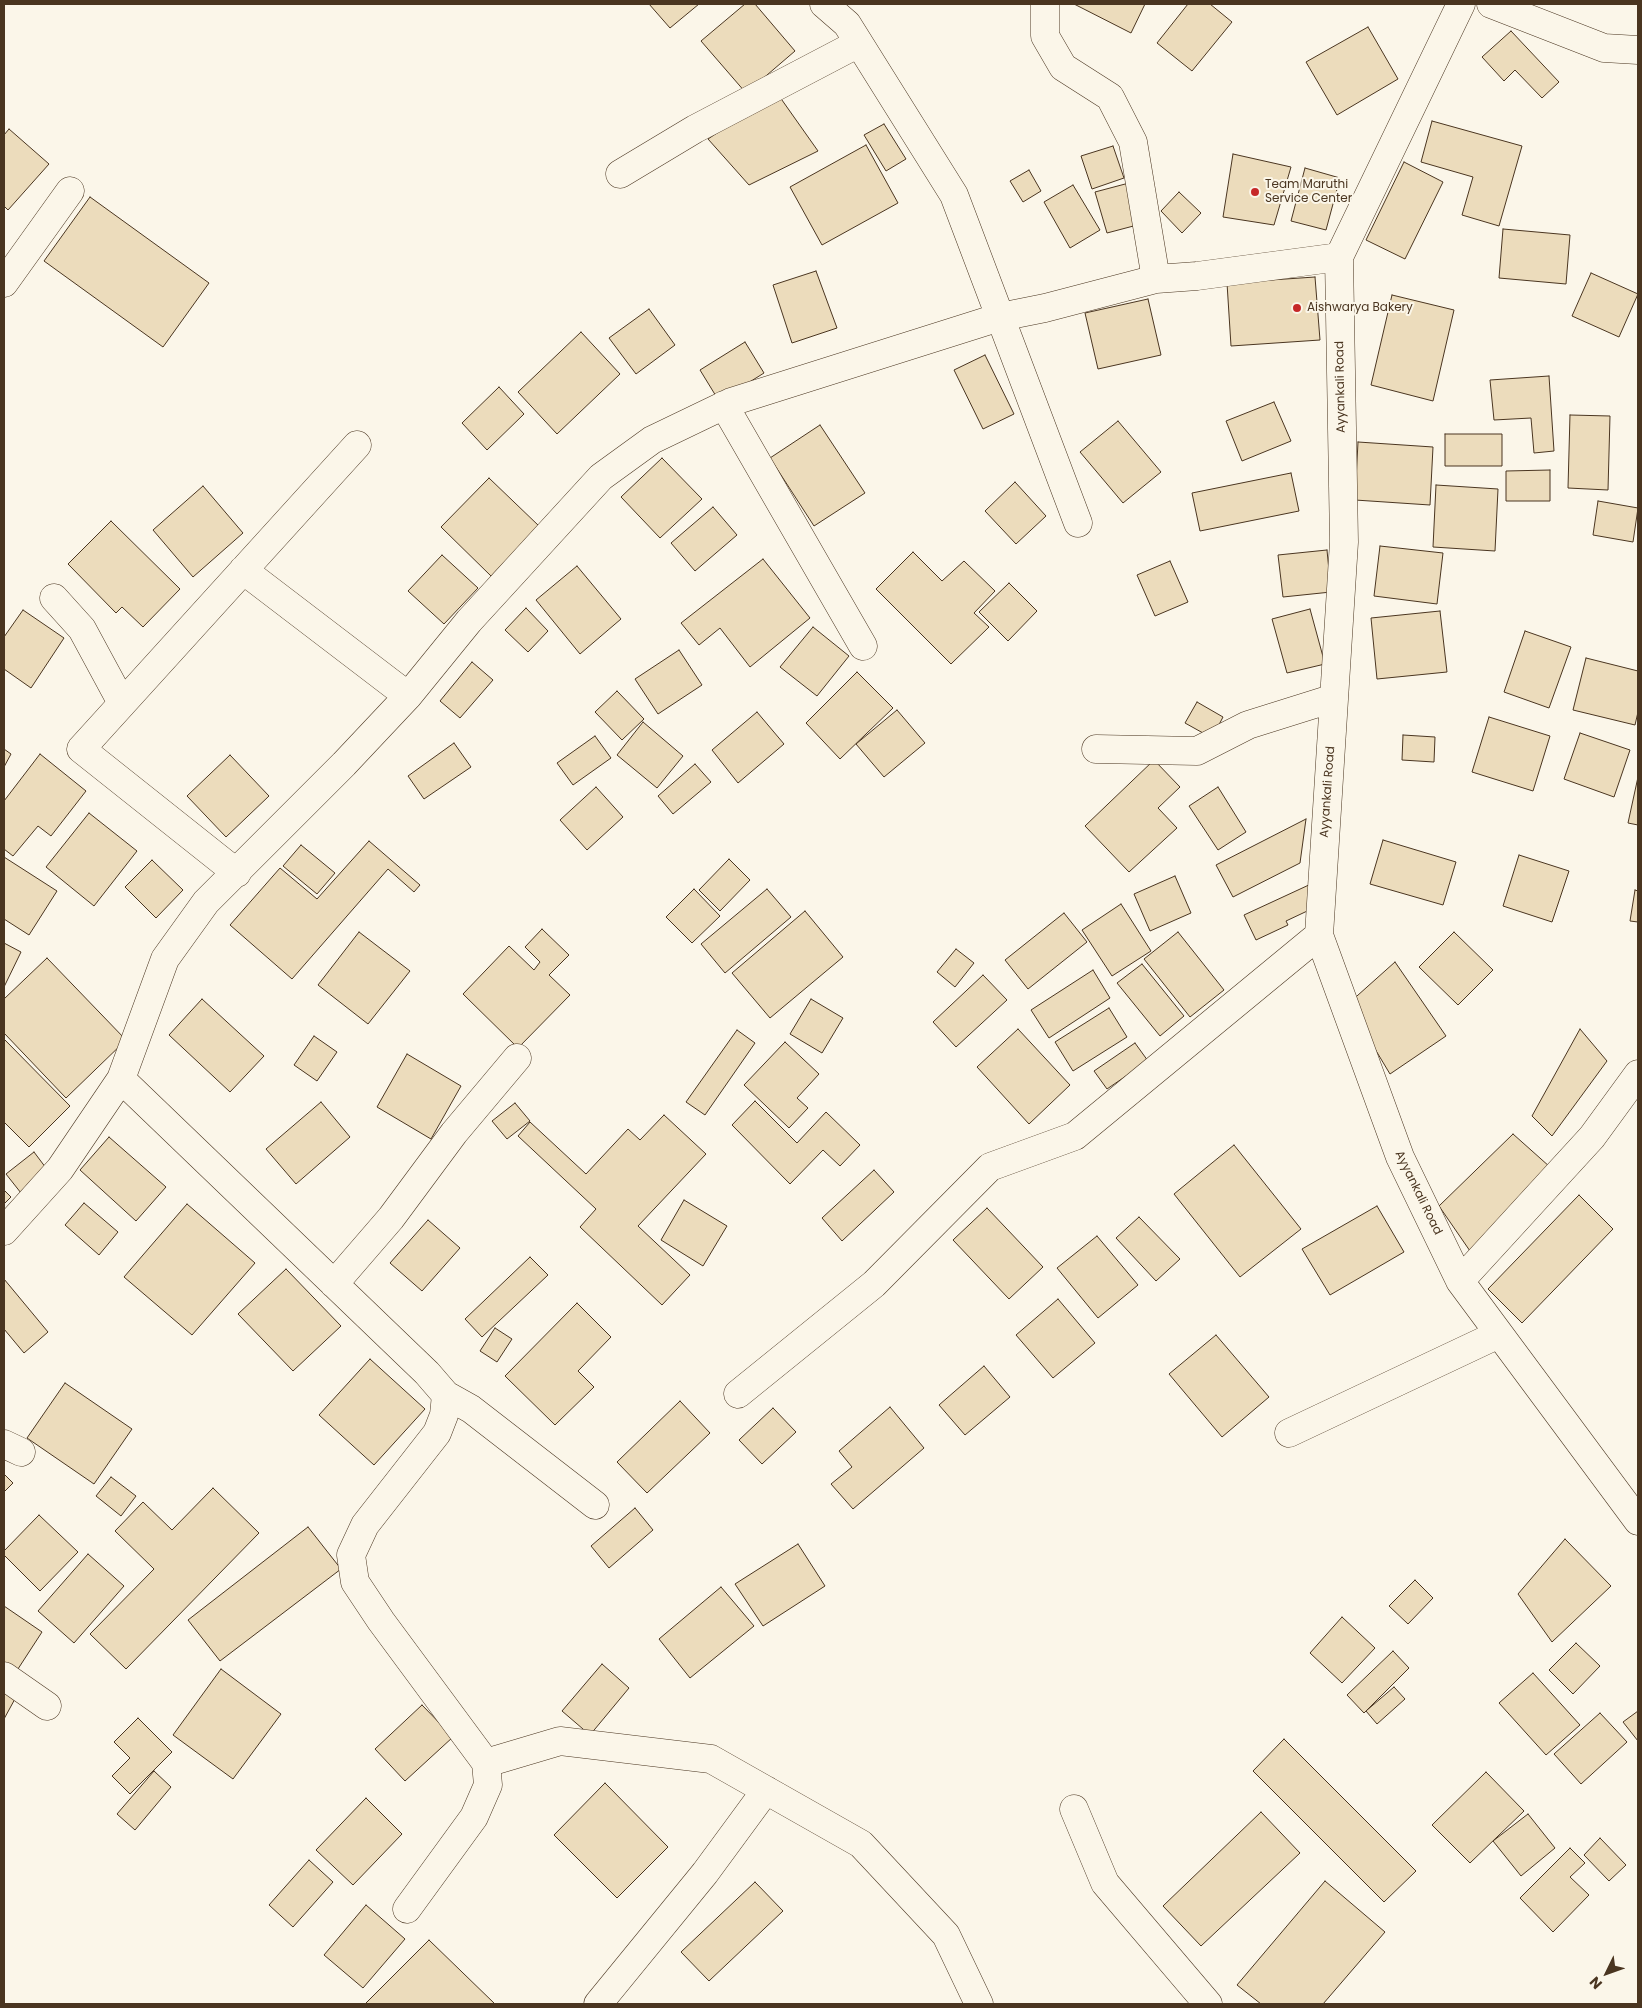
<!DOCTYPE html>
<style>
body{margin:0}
#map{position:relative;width:1642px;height:2008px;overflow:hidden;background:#fbf6e9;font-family:Poppins,sans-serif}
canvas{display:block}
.frame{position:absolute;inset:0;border:5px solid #4a3520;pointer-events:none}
.north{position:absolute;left:1582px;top:1948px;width:50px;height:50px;-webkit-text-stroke:4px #fbf6e9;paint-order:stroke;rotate:228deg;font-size:14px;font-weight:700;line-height:20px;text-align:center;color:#4a3520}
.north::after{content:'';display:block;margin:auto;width:18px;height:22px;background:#4a3520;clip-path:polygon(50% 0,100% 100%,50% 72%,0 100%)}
</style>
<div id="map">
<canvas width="1642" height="2008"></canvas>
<div class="frame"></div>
<div class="north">N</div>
</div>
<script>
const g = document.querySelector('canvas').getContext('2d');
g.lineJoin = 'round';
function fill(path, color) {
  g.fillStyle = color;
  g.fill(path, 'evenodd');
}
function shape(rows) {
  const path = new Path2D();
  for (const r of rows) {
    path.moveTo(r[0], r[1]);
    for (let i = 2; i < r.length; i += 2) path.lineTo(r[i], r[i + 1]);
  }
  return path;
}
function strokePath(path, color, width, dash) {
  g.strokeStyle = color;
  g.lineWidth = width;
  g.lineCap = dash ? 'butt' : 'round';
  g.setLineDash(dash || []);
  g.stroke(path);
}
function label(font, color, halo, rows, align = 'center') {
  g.font = font + ' Poppins,sans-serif';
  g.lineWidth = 4;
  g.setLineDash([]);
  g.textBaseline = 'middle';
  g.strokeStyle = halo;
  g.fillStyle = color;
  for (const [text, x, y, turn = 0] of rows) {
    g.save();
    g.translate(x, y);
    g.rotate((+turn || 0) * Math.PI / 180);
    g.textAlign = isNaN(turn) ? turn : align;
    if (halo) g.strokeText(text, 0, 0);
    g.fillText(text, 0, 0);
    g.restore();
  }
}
const building = shape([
 [649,4,699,4,670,28,649,4],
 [745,4,755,4,795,51,746,93,701,41,745,4],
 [1074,4,1145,4,1131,33,1074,4],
 [1188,4,1210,4,1232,22,1192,71,1157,43,1188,4],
 [1368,27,1398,79,1337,115,1306,62,1368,27],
 [1511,31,1559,82,1542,98,1515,70,1504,81,1482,57,1511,31],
 [777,93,818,151,749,185,708,139,777,93],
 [1432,121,1522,146,1499,226,1462,215,1473,177,1421,162,1432,121],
 [884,124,906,159,886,171,864,135,884,124],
 [9,129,49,164,8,210,4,206,4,135,9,129],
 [866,145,898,203,822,245,790,187,866,145],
 [1113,146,1124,178,1092,189,1081,156,1113,146],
 [1233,154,1291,167,1274,225,1223,217,1233,154],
 [1404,162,1443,182,1405,259,1366,240,1404,162],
 [1305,168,1340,178,1326,230,1291,221,1305,168],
 [1029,170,1041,191,1023,202,1010,181,1029,170],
 [1129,183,1141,224,1107,233,1095,192,1129,183],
 [1073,185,1100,230,1070,248,1044,202,1073,185],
 [1179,192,1201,213,1182,233,1161,211,1179,192],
 [90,197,209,283,163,347,44,261,90,197],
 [1503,229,1570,235,1566,284,1499,278,1503,229],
 [816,271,837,328,792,343,773,285,816,271],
 [1591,273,1638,294,1619,337,1572,316,1591,273],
 [1315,277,1320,340,1231,346,1227,283,1315,277],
 [1392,295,1454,310,1433,401,1371,385,1392,295],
 [1148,299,1161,355,1098,369,1085,313,1148,299],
 [649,309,675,345,636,374,609,338,649,309],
 [581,332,620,374,557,434,518,392,581,332],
 [745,342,764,373,719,401,700,370,745,342],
 [985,355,1014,414,983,429,954,370,985,355],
 [1549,376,1554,451,1534,453,1531,418,1494,420,1490,380,1549,376],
 [499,387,524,414,487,450,462,423,499,387],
 [1274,402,1291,441,1242,461,1226,421,1274,402],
 [1570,415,1610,416,1608,490,1568,488,1570,415],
 [1118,421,1161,472,1123,503,1080,452,1118,421],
 [820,425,865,493,814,526,770,458,820,425],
 [1445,434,1502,434,1502,466,1445,466,1445,434],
 [1358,442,1433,447,1430,505,1355,500,1358,442],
 [662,458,702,499,660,538,621,497,662,458],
 [1550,470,1550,501,1506,501,1506,471,1550,470],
 [1291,473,1299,511,1200,531,1192,493,1291,473],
 [489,478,539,526,491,576,441,527,489,478],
 [1015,482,1046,516,1016,544,985,511,1015,482],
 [1436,485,1498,489,1495,551,1433,547,1436,485],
 [203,486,243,533,193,577,153,530,203,486],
 [1598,501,1638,508,1633,542,1593,535,1598,501],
 [713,507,737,535,695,571,671,543,713,507],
 [111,521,180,589,143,627,122,607,116,613,68,564,111,521],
 [1380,546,1443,553,1437,604,1374,596,1380,546],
 [1327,550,1331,592,1283,597,1278,555,1327,550],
 [913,552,942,581,964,561,995,591,974,613,989,627,951,664,876,589,913,552],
 [442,555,478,588,444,624,408,591,442,555],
 [763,559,810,618,750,667,720,628,699,645,681,623,763,559],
 [1170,561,1188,602,1155,616,1137,575,1170,561],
 [577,566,621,619,580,654,536,600,577,566],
 [1009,583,1037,611,1008,641,979,612,1009,583],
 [526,608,548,631,528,652,505,630,526,608],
 [1310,609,1325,664,1287,673,1272,619,1310,609],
 [23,610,64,638,31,688,4,669,4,637,23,610],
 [1440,611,1447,672,1377,679,1371,618,1440,611],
 [813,627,849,656,817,696,780,667,813,627],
 [1525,631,1571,647,1549,708,1504,692,1525,631],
 [679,650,702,685,658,714,635,679,679,650],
 [1586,658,1638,671,1638,712,1635,725,1573,710,1586,658],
 [472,662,493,680,460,718,440,701,472,662],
 [857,672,893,708,840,759,806,723,857,672],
 [617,691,644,719,622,740,595,712,617,691],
 [1197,702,1223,717,1212,738,1185,723,1197,702],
 [897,710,925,743,884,777,856,744,897,710],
 [757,712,784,744,738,783,712,750,757,712],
 [1489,717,1550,736,1533,791,1472,772,1489,717],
 [643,722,683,756,657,788,617,755,643,722],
 [1580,733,1630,750,1614,797,1564,779,1580,733],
 [1403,735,1435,737,1434,762,1402,760,1403,735],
 [595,736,611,758,573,785,557,763,595,736],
 [454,743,471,767,424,799,408,776,454,743],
 [4,749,11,754,4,767,4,749],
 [40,754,86,791,51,836,38,826,13,856,4,849,4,801,40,754],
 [230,755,269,796,226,837,187,796,230,755],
 [1154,760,1180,787,1158,808,1177,828,1129,872,1085,826,1154,760],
 [695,764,711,782,673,814,658,796,695,764],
 [1638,777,1638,825,1628,823,1638,777],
 [596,787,623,817,587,850,560,820,596,787],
 [1218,787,1246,832,1218,850,1189,806,1218,787],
 [89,813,137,851,94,906,46,867,89,813],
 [1306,819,1300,863,1233,897,1216,865,1306,819],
 [1383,840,1456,862,1443,905,1370,884,1383,840],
 [369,841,420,885,414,892,388,869,292,979,230,925,280,868,317,899,369,841],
 [301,845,335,873,317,894,283,866,301,845],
 [1519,855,1569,871,1552,922,1503,906,1519,855],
 [4,857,57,891,29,935,4,919,4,857],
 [729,859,750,880,720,911,699,890,729,859],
 [152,860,183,890,156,918,125,887,152,860],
 [1175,876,1191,913,1150,931,1134,894,1175,876],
 [1311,884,1320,905,1286,921,1288,925,1256,940,1244,915,1311,884],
 [694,889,720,916,692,943,666,917,694,889],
 [767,889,791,917,725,973,701,944,767,889],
 [1635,890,1638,891,1638,922,1630,921,1635,890],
 [1121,904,1151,951,1112,976,1082,930,1121,904],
 [805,911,843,957,770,1018,732,973,805,911],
 [1064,913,1087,942,1028,989,1005,960,1064,913],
 [542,929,569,955,549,975,570,995,518,1048,463,994,509,946,534,970,540,962,525,947,542,929],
 [359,932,410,971,368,1024,318,985,359,932],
 [1178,932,1224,990,1190,1017,1144,959,1178,932],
 [1454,932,1493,970,1458,1005,1419,967,1454,932],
 [4,943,21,952,4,987,4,943],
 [956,949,974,963,955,987,937,972,956,949],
 [47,958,126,1040,66,1098,4,1033,4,999,47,958],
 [1395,962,1446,1036,1390,1074,1348,1004,1395,962],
 [1142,964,1184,1016,1160,1036,1117,983,1142,964],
 [1093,970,1110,998,1049,1038,1031,1010,1093,970],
 [983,975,1007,1000,956,1047,933,1022,983,975],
 [202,999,264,1056,230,1092,169,1035,202,999],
 [811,999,843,1018,822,1053,790,1034,811,999],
 [1109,1008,1127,1037,1073,1071,1055,1042,1109,1008],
 [1018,1029,1070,1085,1029,1124,977,1067,1018,1029],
 [1580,1029,1607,1061,1552,1136,1532,1116,1580,1029],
 [737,1030,755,1043,705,1115,686,1102,737,1030],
 [314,1036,337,1052,317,1081,294,1065,314,1036],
 [4,1039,70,1106,29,1147,4,1122,4,1039],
 [785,1042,819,1074,797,1098,808,1108,789,1128,744,1085,785,1042],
 [1135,1043,1148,1061,1107,1089,1094,1071,1135,1043],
 [407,1054,461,1086,431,1139,377,1107,407,1054],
 [755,1101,797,1143,826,1112,860,1145,840,1166,823,1150,790,1184,732,1125,755,1101],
 [321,1102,350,1137,296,1184,266,1149,321,1102],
 [515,1103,530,1121,507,1139,492,1121,515,1103],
 [664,1115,706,1154,638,1226,690,1275,662,1305,580,1227,596,1209,518,1136,530,1122,586,1174,628,1129,640,1140,664,1115],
 [1513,1134,1550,1167,1470,1251,1439,1206,1513,1134],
 [109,1137,166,1187,136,1221,80,1170,109,1137],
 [1234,1145,1301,1229,1240,1277,1174,1194,1234,1145],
 [34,1152,49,1172,21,1193,6,1174,34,1152],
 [874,1170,894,1192,842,1241,822,1218,874,1170],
 [4,1190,11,1197,4,1204,4,1190],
 [1579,1195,1613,1229,1522,1323,1488,1289,1579,1195],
 [684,1200,727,1226,703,1266,661,1240,684,1200],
 [84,1203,118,1232,99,1255,65,1225,84,1203],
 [187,1204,255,1263,192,1335,124,1277,187,1204],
 [1377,1206,1404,1252,1330,1295,1302,1249,1377,1206],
 [987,1208,1043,1267,1009,1299,953,1240,987,1208],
 [1139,1217,1180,1259,1156,1281,1116,1238,1139,1217],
 [428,1220,460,1248,422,1291,390,1263,428,1220],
 [1097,1236,1138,1285,1098,1318,1057,1268,1097,1236],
 [530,1257,548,1275,482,1337,465,1319,530,1257],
 [286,1269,341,1326,293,1371,238,1314,286,1269],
 [4,1279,48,1332,24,1353,4,1329,4,1279],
 [1058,1299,1095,1343,1053,1378,1016,1335,1058,1299],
 [577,1303,611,1337,578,1371,594,1387,555,1425,505,1376,577,1303],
 [495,1328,512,1339,497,1362,480,1351,495,1328],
 [1216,1335,1269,1397,1222,1437,1169,1374,1216,1335],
 [370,1359,425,1409,374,1465,319,1415,370,1359],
 [984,1366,1010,1397,965,1435,939,1405,984,1366],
 [65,1383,132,1429,94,1484,27,1438,65,1383],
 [680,1401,710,1433,647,1493,617,1462,680,1401],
 [890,1407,924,1448,853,1509,831,1484,852,1467,839,1451,890,1407],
 [773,1408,796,1432,762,1464,739,1440,773,1408],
 [4,1474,13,1483,4,1492,4,1474],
 [111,1477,136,1496,121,1516,96,1496,111,1477],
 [213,1488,259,1533,126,1669,90,1634,154,1569,115,1531,143,1502,172,1530,213,1488],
 [635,1508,653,1530,609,1568,591,1546,635,1508],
 [39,1515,78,1552,40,1591,4,1555,4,1551,39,1515],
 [308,1527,341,1569,220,1661,188,1620,308,1527],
 [1565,1539,1611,1586,1552,1642,1518,1594,1565,1539],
 [798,1544,825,1586,763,1626,735,1584,798,1544],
 [88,1554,124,1586,74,1643,38,1611,88,1554],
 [1415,1580,1433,1598,1408,1624,1389,1606,1415,1580],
 [721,1587,754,1626,690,1678,659,1639,721,1587],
 [4,1606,42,1632,16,1672,4,1664,4,1606],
 [1342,1617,1375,1648,1342,1683,1310,1653,1342,1617],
 [1576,1643,1600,1666,1573,1694,1549,1670,1576,1643],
 [1393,1651,1409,1668,1364,1713,1347,1695,1393,1651],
 [602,1664,629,1688,590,1735,562,1711,602,1664],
 [221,1669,281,1714,233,1779,173,1735,221,1669],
 [1533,1673,1580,1725,1546,1755,1499,1703,1533,1673],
 [1394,1687,1405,1699,1377,1724,1366,1711,1394,1687],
 [4,1691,16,1697,4,1719,4,1691],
 [422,1705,453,1737,405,1781,375,1749,422,1705],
 [1638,1711,1638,1741,1623,1722,1638,1711],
 [1600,1713,1627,1742,1581,1784,1554,1754,1600,1713],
 [138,1718,172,1752,130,1794,112,1776,130,1758,114,1742,138,1718],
 [1284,1739,1416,1871,1384,1902,1253,1771,1284,1739],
 [154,1771,171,1787,135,1830,117,1814,154,1771],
 [1486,1772,1524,1811,1470,1863,1432,1825,1486,1772],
 [605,1783,668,1847,617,1898,554,1835,605,1783],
 [366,1798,402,1834,353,1885,316,1850,366,1798],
 [1261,1812,1300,1853,1201,1946,1163,1906,1261,1812],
 [1528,1814,1555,1848,1521,1876,1493,1841,1528,1814],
 [1600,1838,1626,1865,1609,1881,1584,1855,1600,1838],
 [1570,1848,1585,1863,1570,1877,1589,1895,1553,1932,1520,1898,1570,1848],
 [309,1860,333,1882,293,1927,269,1905,309,1860],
 [1325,1881,1385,1932,1323,2004,1261,2004,1237,1985,1325,1881],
 [755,1882,783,1911,709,1981,681,1952,755,1882],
 [366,1905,405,1939,363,1988,324,1955,366,1905],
 [429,1940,495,2004,365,2004,429,1940]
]);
const street = shape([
 [824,4,847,24,954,195,1078,523],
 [1045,4,1045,36,1063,67,1110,97,1133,142,1156,279],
 [1461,4,1339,257,1344,542,1319,935,1400,1157,1460,1281,1638,1521],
 [1491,4,1604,48,1638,50],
 [620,174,695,129,859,43],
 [4,283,70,191],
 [724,405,863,646],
 [243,570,408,696],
 [54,598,82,629,122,703],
 [1096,749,1197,751,1248,725,1334,698],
 [237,873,81,749,357,445],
 [121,1079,427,1373,446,1395,444,1415,437,1433,365,1525,351,1555,355,1582,381,1621,486,1763,488,1785,474,1817,407,1909],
 [4,1231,60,1169,121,1079,165,959,206,902,344,764,408,696,469,621,601,477,652,440,731,402,1000,317,1045,308,1156,279,1197,276,1339,257],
 [1460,1281,1592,1137,1638,1074],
 [334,1284,391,1218,454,1133,517,1058],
 [738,1394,874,1284,990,1167,1075,1136,1319,935],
 [446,1395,471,1409,595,1505],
 [1289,1433,1499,1334],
 [4,1444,21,1452],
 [4,1676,47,1706],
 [486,1763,560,1741,711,1759,861,1844,946,1935,979,2004],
 [1074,1809,1105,1883,1208,2004],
 [598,2004,705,1873,766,1790]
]);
const markers = [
 [1255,192,5,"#c62828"],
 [1297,308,5,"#c62828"]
];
const poiNames = [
 ["Team Maruthi",1265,185],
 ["Service Center",1265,199],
 ["Aishwarya Bakery",1307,308]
];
const streetNames = [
 ["Ayyankali Road",1341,387,-91],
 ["Ayyankali Road",1328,792,-86],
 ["Ayyankali Road",1418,1193,64]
];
fill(building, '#ecdcbc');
strokePath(building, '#4a3520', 1);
strokePath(street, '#4a3520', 29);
strokePath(street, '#fbf6e9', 28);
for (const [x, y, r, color] of markers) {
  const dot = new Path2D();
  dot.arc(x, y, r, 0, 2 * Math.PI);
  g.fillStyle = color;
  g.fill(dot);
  strokePath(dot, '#fbf6e9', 2);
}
label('12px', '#4a3520', '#fbf6e9', poiNames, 'left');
label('12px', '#4a3520', '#fbf6e9', streetNames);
</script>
